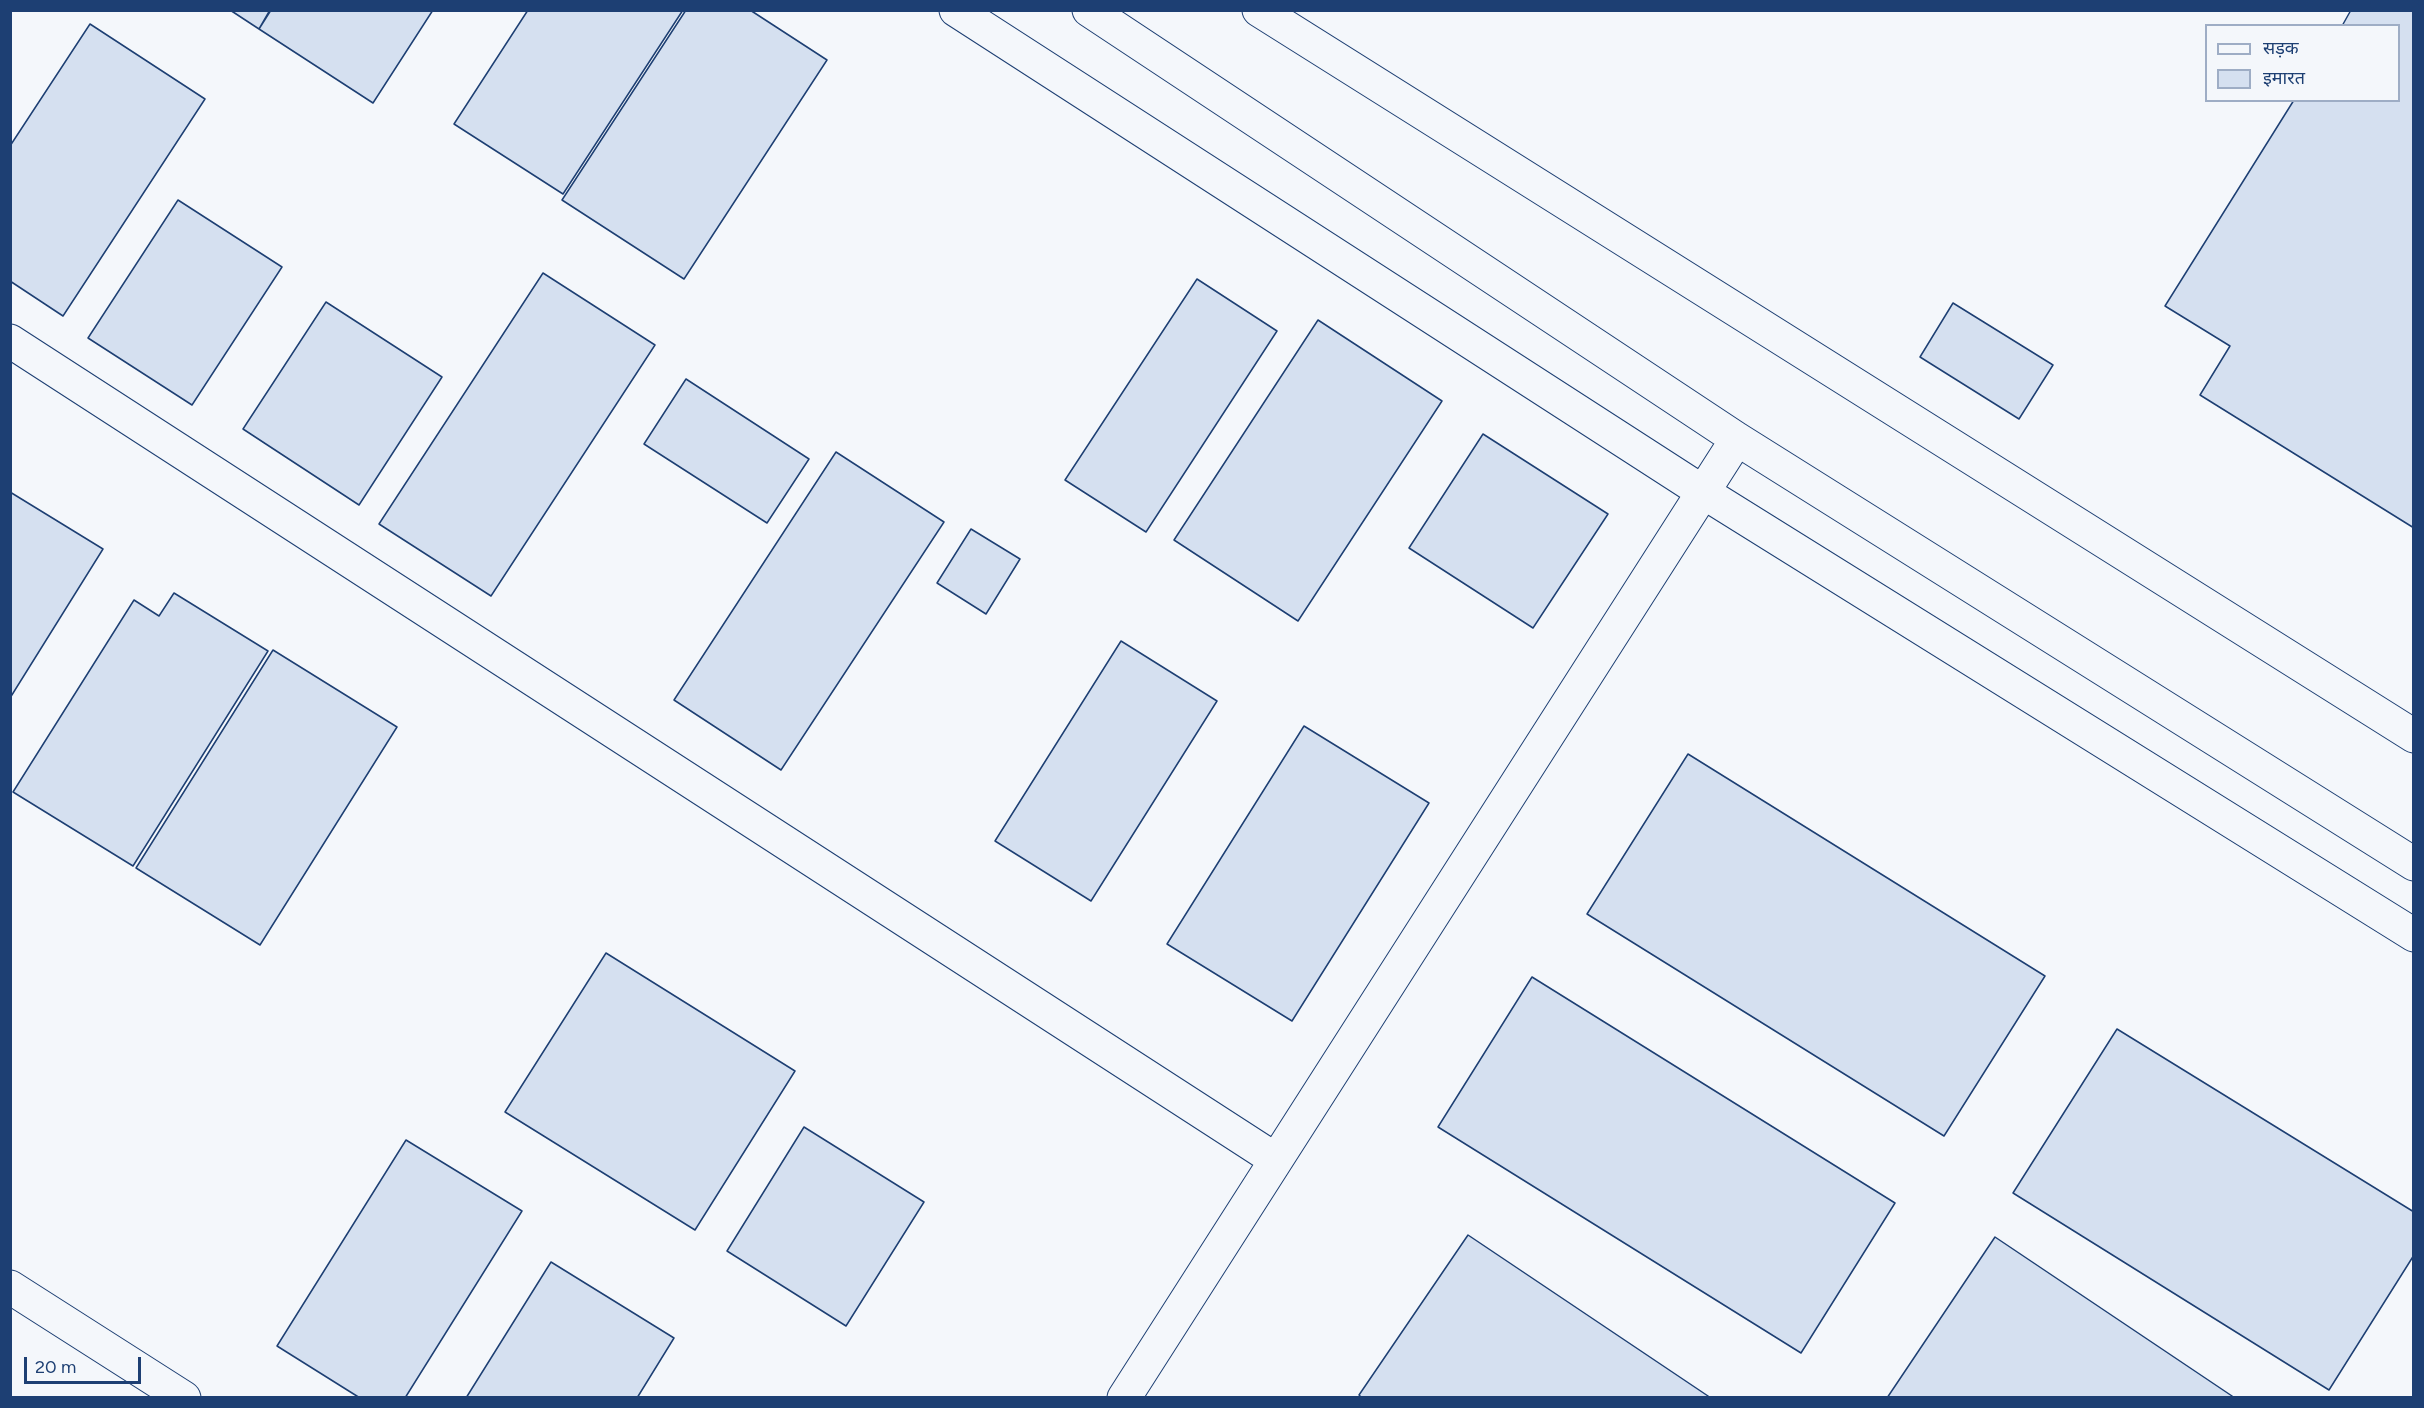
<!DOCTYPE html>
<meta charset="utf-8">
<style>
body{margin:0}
#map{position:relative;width:2424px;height:1408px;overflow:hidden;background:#f4f7fb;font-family:Figtree,"Noto Sans Devanagari",sans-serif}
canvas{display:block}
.frame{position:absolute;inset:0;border:12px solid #1d3f73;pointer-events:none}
.legend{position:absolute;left:2205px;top:24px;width:195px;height:78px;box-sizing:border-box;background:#f4f7fb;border:2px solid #9eadc5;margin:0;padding:8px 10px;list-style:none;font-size:18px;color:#1d3f73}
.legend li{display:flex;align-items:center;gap:12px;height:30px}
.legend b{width:30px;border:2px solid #9eadc5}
.scale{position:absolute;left:24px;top:1357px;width:117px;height:27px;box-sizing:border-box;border:3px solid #1d3f73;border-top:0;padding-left:8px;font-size:18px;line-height:21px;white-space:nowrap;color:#1d3f73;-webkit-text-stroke:4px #f4f7fb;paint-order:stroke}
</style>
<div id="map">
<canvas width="2424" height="1408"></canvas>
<div class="frame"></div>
<ul class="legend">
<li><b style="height:8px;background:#f4f7fb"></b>सड़क</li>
<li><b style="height:16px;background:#d5e0f0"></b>इमारत</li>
</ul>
<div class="scale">20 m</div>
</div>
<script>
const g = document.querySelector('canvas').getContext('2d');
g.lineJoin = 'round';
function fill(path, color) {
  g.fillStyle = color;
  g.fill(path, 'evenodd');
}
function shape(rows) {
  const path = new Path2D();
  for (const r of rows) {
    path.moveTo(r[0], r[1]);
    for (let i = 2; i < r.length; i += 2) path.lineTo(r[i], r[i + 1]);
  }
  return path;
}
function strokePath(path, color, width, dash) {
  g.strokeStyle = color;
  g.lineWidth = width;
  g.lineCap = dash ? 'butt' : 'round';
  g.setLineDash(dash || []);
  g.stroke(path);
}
const building = shape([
 [230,10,270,10,259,29,230,10],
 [271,10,433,10,373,103,259,29,271,10],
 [528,10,683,10,563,194,454,124,528,10],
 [686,10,750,10,827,60,684,279,562,200,686,10],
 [2351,10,2414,10,2414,528,2200,395,2230,346,2165,306,2294,100,2398,100,2398,26,2342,26,2351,10],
 [90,24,205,99,63,316,10,281,10,146,90,24],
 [178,200,282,267,192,405,88,338,178,200],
 [543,273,655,345,491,596,379,524,543,273],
 [1197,279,1277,331,1146,532,1065,480,1197,279],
 [326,302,442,377,359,505,243,429,326,302],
 [1953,303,2053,365,2019,419,1920,357,1953,303],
 [1318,320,1442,401,1298,621,1174,540,1318,320],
 [686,379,809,459,767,523,644,444,686,379],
 [1483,434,1608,514,1533,628,1409,548,1483,434],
 [836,452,944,522,781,770,674,700,836,452],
 [10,492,103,549,10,698,10,492],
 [971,529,1020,559,986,614,937,583,971,529],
 [174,593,268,651,133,866,13,792,134,600,159,616,174,593],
 [1121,641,1217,701,1091,901,995,841,1121,641],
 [273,650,397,727,260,945,136,868,273,650],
 [1304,726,1429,803,1292,1021,1167,944,1304,726],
 [1688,754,2045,976,1944,1136,1587,914,1688,754],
 [606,953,795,1071,695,1230,505,1112,606,953],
 [1532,977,1895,1203,1801,1353,1438,1127,1532,977],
 [2117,1029,2414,1212,2414,1255,2329,1390,2013,1193,2117,1029],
 [804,1127,924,1202,846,1326,727,1251,804,1127],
 [406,1140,522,1211,405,1398,360,1398,277,1346,406,1140],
 [1468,1235,1711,1398,1362,1398,1359,1395,1468,1235],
 [1995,1237,2235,1398,1887,1398,1995,1237],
 [551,1262,674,1338,637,1398,466,1398,551,1262]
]);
const street = shape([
 [956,10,1703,492,2414,935],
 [1089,10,1737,439,2414,864],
 [1259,10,2414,736],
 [10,341,1276,1160],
 [10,1287,184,1398],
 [1124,1398,1737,439]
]);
fill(building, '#d5e0f0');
strokePath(building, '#1d3f73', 1.5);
strokePath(street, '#1d3f73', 35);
strokePath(street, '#f4f7fb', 33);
</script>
